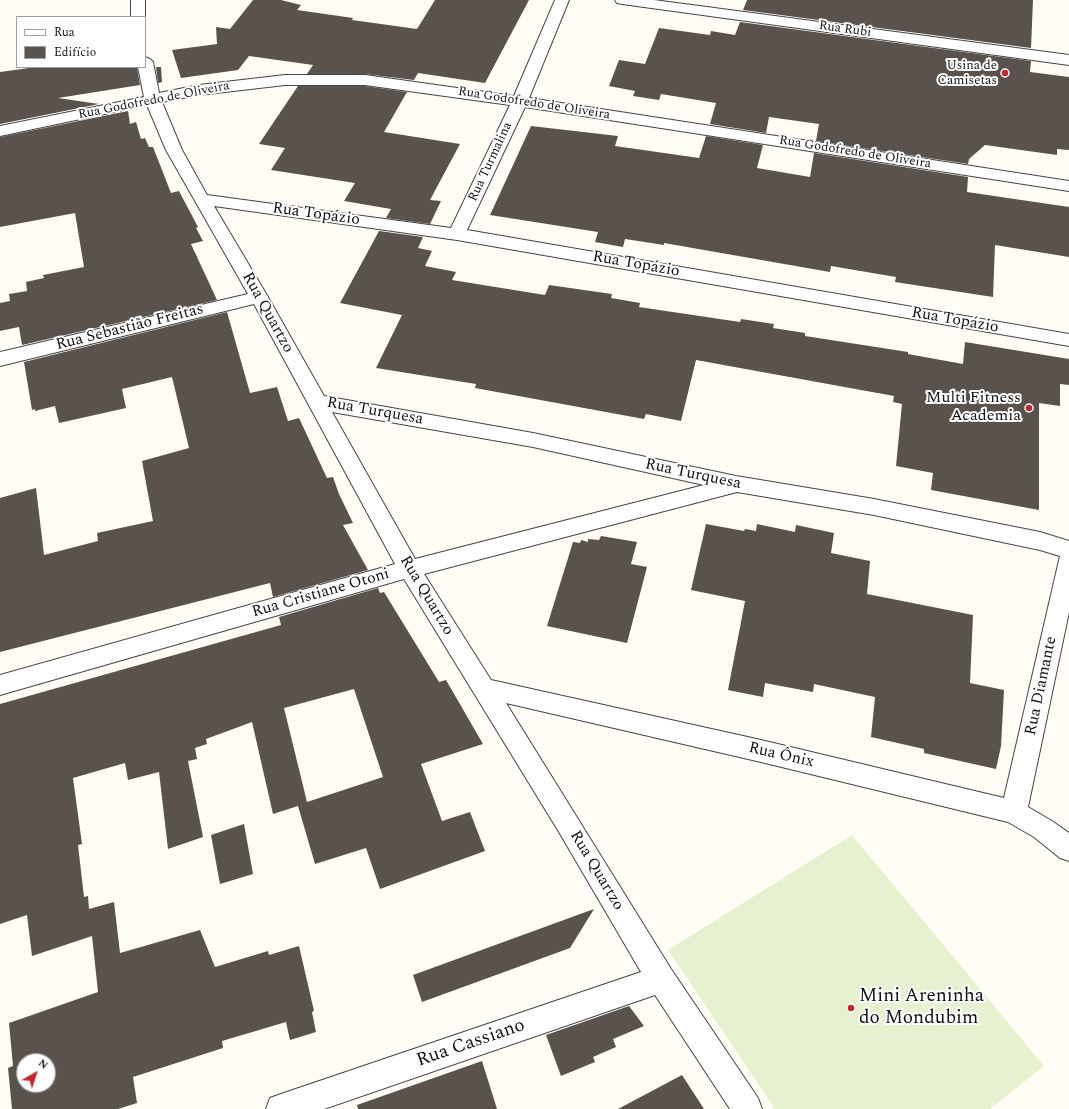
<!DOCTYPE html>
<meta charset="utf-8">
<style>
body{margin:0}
#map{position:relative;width:1069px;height:1109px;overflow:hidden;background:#fffdf5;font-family:Spectral,serif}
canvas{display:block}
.legend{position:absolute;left:16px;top:16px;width:130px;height:52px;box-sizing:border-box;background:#fff;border:1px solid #a0a0a0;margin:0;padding:5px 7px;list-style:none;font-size:12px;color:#111}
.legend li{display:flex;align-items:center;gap:8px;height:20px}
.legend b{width:20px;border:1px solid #a0a0a0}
.north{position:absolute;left:16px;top:1053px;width:40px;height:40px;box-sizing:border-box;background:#fff;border:1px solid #a0a0a0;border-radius:50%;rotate:39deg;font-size:11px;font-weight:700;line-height:16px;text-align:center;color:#111}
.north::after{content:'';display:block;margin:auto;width:14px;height:18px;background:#c4262e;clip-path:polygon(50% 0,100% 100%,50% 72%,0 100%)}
</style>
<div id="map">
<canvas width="1069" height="1109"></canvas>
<ul class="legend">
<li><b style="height:5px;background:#fff"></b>Rua</li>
<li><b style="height:11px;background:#5a524d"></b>Edifício</li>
</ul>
<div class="north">N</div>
</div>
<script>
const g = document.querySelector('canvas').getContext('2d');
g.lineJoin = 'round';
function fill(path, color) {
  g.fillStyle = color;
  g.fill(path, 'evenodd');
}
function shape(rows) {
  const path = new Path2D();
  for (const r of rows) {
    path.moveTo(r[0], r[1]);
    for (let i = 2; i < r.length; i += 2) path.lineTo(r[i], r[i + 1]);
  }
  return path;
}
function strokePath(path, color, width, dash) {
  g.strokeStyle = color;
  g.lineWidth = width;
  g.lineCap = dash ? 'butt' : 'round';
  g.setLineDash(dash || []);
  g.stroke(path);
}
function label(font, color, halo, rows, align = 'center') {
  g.font = font + ' Spectral,serif';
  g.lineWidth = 4;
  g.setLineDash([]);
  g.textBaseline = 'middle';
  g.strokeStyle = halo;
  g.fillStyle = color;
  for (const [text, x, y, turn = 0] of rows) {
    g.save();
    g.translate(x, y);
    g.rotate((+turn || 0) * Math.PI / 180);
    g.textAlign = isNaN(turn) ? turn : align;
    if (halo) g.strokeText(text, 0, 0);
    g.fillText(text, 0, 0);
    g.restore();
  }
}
const pitch = shape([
 [852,835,1044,1066,990,1109,775,1109,668,950]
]);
const building = shape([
 [253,0,281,0,301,5,297,10,353,18,352,20,417,29,435,0,529,0,485,83,418,73,414,80,365,74,307,74,313,65,249,56,238,70,181,78,172,50,217,44,216,27,230,29],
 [747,0,1033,0,1031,48,743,10],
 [740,22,1031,61,1030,72,1069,77,1069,150,1057,149,1057,155,985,145,969,159,968,164,816,141,819,124,769,117,766,133,710,124,716,103,661,94,659,100,633,96,635,91,609,86,619,60,645,64,659,28,710,35,711,31,735,35],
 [36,67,137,67,140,85,58,98,99,104,0,124,0,72],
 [156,67,161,67,162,82,158,83],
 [298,86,365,86,407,92,384,132,460,144,430,200,441,201,430,224,386,218,391,209,344,201,355,183,271,170,285,148,259,144],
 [128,111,130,124,136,122,141,139,145,138,149,147,153,147,171,193,179,191,198,227,196,228,203,241,191,244,217,300,22,345,19,327,0,331,0,303,10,301,9,294,27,291,26,282,44,278,43,275,84,267,75,213,0,227,0,137],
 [531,126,618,136,615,146,699,158,706,136,763,145,757,168,810,177,814,153,968,177,967,192,1069,207,1069,257,995,245,993,297,895,282,896,277,831,266,830,272,664,243,664,245,625,239,623,247,595,242,598,232,490,215],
 [379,231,423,237,418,248,432,251,425,266,456,272,452,280,545,295,549,285,612,294,611,298,640,303,639,307,740,322,741,319,774,324,773,328,805,333,805,336,908,352,908,354,963,364,965,342,1069,359,1069,385,1060,384,1060,406,1039,403,1039,510,931,490,933,473,896,466,902,404,893,402,894,396,696,360,681,421,646,414,644,419,475,388,476,384,376,368,402,315,340,303],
 [227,312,250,393,277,387,288,421,299,418,327,478,333,477,339,494,353,523,343,525,368,570,273,597,270,583,0,652,0,498,36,488,44,555,98,541,97,533,153,521,142,461,189,448,172,377,122,389,126,408,59,423,55,406,35,411,35,409,32,410,24,362],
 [706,524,744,531,745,529,756,531,757,524,795,532,796,525,834,533,831,553,870,561,867,594,973,615,970,683,1004,690,1001,746,996,769,924,753,924,749,871,737,875,697,814,684,813,692,765,683,763,697,728,690,745,601,691,590],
 [601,536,637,542,631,564,647,567,627,643,547,626,573,542,580,543,581,540,588,542,588,539,599,540],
 [378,588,380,593,384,592,439,682,446,680,483,744,421,764,442,821,470,812,485,851,380,889,366,848,315,864,298,806,273,814,252,722,206,739,207,744,195,748,197,759,188,761,203,837,168,849,159,772,128,780,125,763,73,778,82,844,78,845,84,897,88,896,89,909,114,902,120,953,200,930,215,967,268,951,269,955,299,946,314,1011,312,1012,316,1032,290,1040,286,1022,222,1041,223,1048,133,1077,137,1103,118,1109,12,1109,8,1068,13,1066,9,1023,98,992,92,936,32,956,27,915,0,924,0,704,281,625,279,617],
 [354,689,383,777,307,802,284,708],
 [24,1061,48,1061,48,1085,24,1085],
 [244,824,253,874,220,884,211,835],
 [594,909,570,948,422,1002,413,975],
 [629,1006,644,1026,613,1039,616,1047,593,1057,595,1062,561,1076,546,1035],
 [482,1061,497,1109,358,1109,357,1105],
 [682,1075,704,1109,618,1109]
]);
const minor = shape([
 [131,0,145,0,145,17,131,17,131,0],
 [555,0,569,0,529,98,1069,181,1069,191,525,107,467,230,1069,334,1069,346,457,240,214,206,268,297,324,396,533,433,736,476,874,499,1040,532,1069,541,1069,612,1028,807,1052,821,1069,833,1069,861,1060,858,1034,837,1008,822,761,762,506,703,671,969,758,1098,762,1109,730,1109,655,995,324,1109,266,1109,270,1098,281,1094,641,972,559,832,404,579,0,695,0,675,395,564,254,304,0,366,0,352,248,294,166,150,147,105,0,136,0,126,144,97,138,67,145,67,145,57,150,59,153,62,159,93,199,85,285,75,365,75,514,96,555,0],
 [285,85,365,85,510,105,451,228,207,195,182,150,162,102,199,95,285,85],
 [332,412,533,447,704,485,415,559,332,412],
 [737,492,874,515,1040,550,1060,556,1004,798,761,740,491,680,424,574,737,492],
 [615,0,654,0,1069,55,1069,65,622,4,617,3,615,0]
]);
const markers = [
 [1005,73,4,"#c4262e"],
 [1029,408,4,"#c4262e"],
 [851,1008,4,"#c4262e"]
];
const farStreetnames = [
 ["Rua Rubi",845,30,8],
 ["Rua Godofredo de Oliveira",154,101,-11],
 ["Rua Godofredo de Oliveira",534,104,9],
 ["Rua Godofredo de Oliveira",855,153,9],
 ["Rua Turmalina",491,162,-65]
];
const farPoinames = [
 ["Usina de",997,66],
 ["Camisetas",997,81]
];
const streetNames = [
 ["Rua Topázio",316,215,8],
 ["Rua Topázio",636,265,10],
 ["Rua Quartzo",267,313,61],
 ["Rua Topázio",955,321,10],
 ["Rua Sebastião Freitas",130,328,-14],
 ["Rua Turquesa",375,412,10],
 ["Rua Turquesa",693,475,12],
 ["Rua Cristiane Otoni",321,594,-16],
 ["Rua Quartzo",426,596,59],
 ["Rua Diamante",1042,686,-78],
 ["Rua Ônix",781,756,13],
 ["Rua Quartzo",596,871,59]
];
const poiNames = [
 ["Multi Fitness",1021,399],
 ["Academia",1021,417]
];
const nearPoinames = [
 ["Mini Areninha",859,997],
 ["do Mondubim",859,1019]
];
const nearStreetnames = [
 ["Rua Cassiano",471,1044,-19]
];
fill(pitch, '#e6f2cf');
fill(building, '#5a524d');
strokePath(minor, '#444', 2);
fill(minor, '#fff');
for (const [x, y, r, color] of markers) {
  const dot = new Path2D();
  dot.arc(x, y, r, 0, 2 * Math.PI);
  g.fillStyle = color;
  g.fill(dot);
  strokePath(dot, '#fff', 1.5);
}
label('13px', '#111', '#fff', farStreetnames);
label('13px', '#111', '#fff', farPoinames, 'right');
label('16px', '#111', '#fff', streetNames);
label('16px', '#111', '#fff', poiNames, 'right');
label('19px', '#111', '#fff', nearPoinames, 'left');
label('19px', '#111', '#fff', nearStreetnames);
</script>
